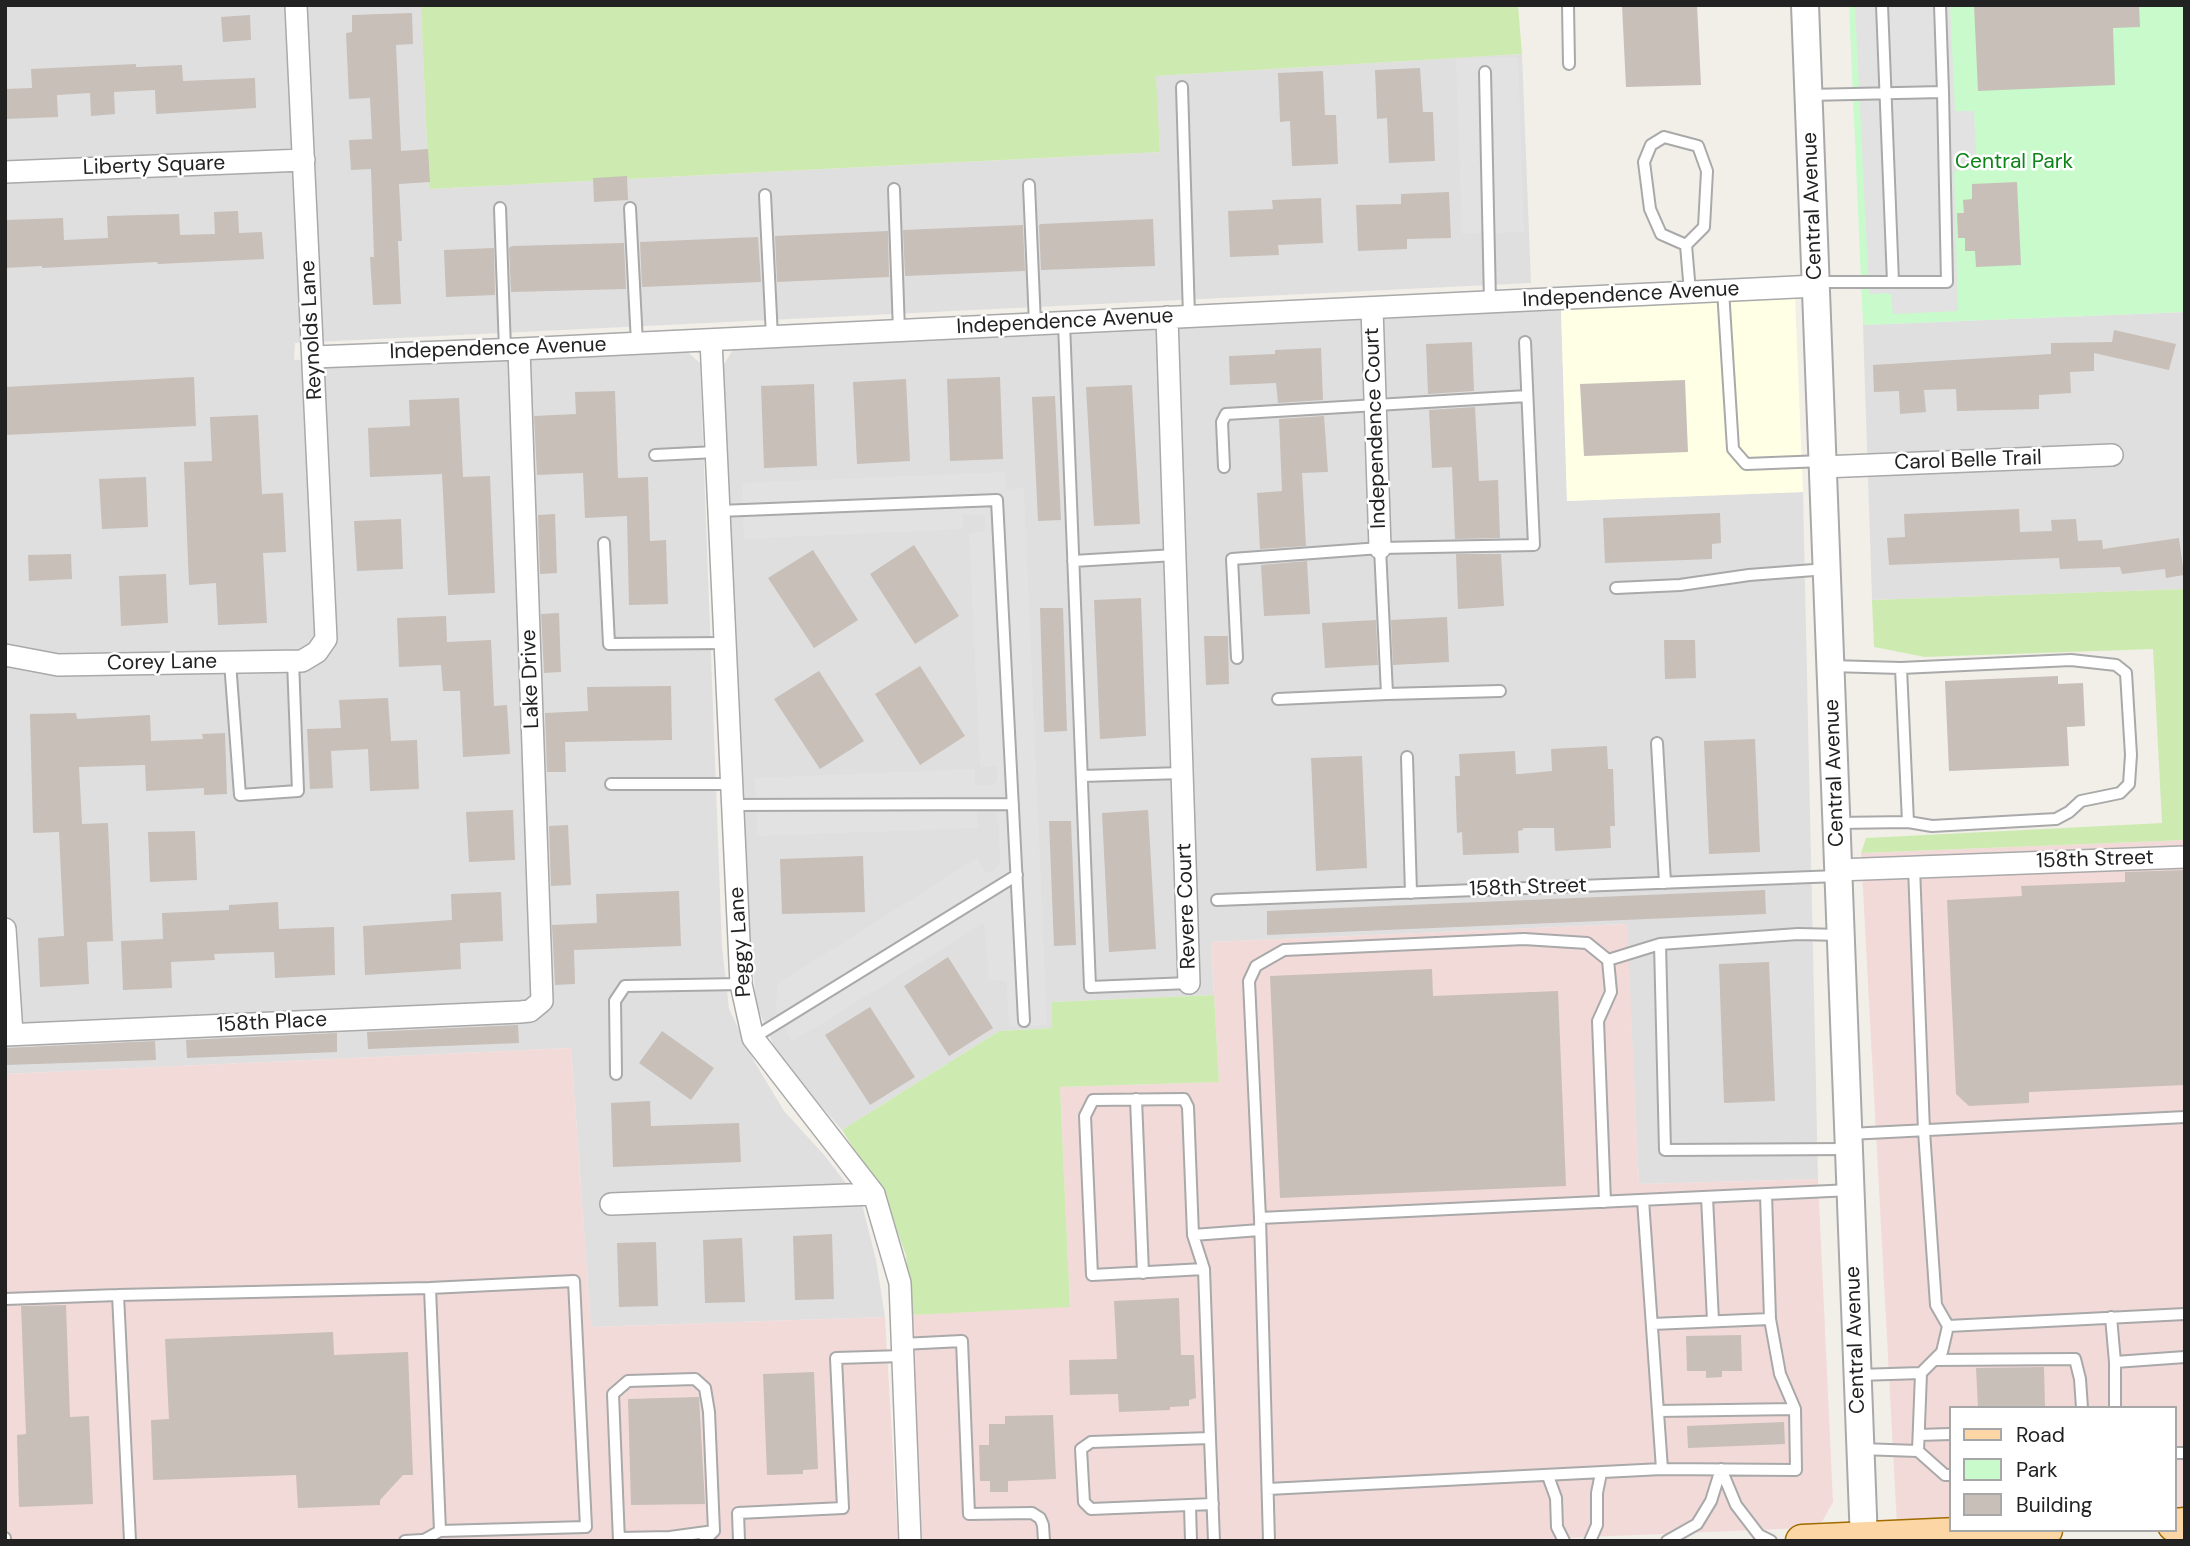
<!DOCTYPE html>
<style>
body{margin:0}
#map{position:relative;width:2190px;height:1546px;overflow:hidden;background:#f2efe9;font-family:"DM Sans",sans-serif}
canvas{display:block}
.frame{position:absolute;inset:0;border:7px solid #222;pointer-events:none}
.legend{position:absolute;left:1949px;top:1406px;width:228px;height:126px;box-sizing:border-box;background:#fff;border:2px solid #a7a7a7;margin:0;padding:9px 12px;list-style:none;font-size:21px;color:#222}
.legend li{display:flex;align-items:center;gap:14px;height:35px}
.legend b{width:35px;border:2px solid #a7a7a7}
</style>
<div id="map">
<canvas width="2190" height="1546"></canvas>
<div class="frame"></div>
<ul class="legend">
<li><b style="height:9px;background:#fcd6a4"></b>Road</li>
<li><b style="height:19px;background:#c8facc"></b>Park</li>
<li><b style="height:19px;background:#c7bfb8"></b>Building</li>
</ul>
</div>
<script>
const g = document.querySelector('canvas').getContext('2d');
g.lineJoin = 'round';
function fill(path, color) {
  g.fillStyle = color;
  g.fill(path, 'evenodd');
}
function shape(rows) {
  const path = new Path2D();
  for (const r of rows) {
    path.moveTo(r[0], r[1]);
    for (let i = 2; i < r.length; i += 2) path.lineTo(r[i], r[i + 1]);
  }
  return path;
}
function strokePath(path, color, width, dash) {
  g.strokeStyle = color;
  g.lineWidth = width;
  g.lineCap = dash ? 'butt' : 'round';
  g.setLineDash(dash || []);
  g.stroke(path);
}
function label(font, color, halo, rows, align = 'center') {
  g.font = font + ' "DM Sans",sans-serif';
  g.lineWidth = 5;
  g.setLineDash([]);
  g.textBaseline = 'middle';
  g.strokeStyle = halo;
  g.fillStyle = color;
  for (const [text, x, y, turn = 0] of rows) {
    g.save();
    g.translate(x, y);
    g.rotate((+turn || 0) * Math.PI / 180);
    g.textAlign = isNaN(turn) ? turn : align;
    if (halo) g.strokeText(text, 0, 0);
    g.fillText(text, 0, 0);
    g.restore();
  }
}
const residential = shape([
 [5,5,421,5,429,189,1160,152,1155,76,1522,54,1531,283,295,343,294,360,682,347,700,363,722,946,729,1009,754,1061,784,1111,825,1156,862,1204,876,1260,885,1317,591,1327,571,1048,5,1074],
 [1561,308,1567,501,1803,492,1818,1179,1639,1184,1626,924,1211,942,1214,995,1052,1002,1052,1028,999,1031,842,1130,779,1058,756,1004,742,830,723,366,735,346],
 [2185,312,2185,589,1872,600,1863,325]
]);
const commercial = shape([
 [2185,840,2185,1508,2174,1508,2174,1408,1950,1408,1950,1522,1897,1525,1861,853],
 [1627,924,1639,1184,1818,1179,1833,1502,1822,1522,1805,1528,1494,1541,922,1541,911,1315,1070,1306,1060,1087,1219,1082,1211,942],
 [571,1048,591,1327,885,1317,898,1541,5,1541,5,1074]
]);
const education = shape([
 [1795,297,1803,492,1567,501,1561,308]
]);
const grass = shape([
 [453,5,1518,5,1522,54,1156,76,1160,152,429,189,421,7],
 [2185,589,2185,840,1861,853,1866,838,2162,823,2153,649,1925,657,1874,647,1872,600],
 [1214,995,1219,1082,1060,1087,1070,1307,911,1315,906,1255,884,1196,842,1130,999,1031,1052,1028,1052,1002]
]);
const park = shape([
 [1849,5,2185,5,2185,312,1863,325]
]);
const parking = shape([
 [1855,5,1950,5,1955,111,1974,111,1977,169,1958,170,1954,172,1958,311,1893,314,1891,295,1888,293,1869,294],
 [1518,57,1524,232,1462,234,1456,59],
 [1005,472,1006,489,1024,488,1047,1025,1009,1026,1006,981,989,980,984,923,792,1042,776,1011,777,984,977,858,987,873,992,872,1000,863,998,817,996,812,991,810,977,810,978,828,757,836,755,778,975,769,975,785,992,786,997,781,996,766,980,767,969,533,983,532,985,529,985,517,981,514,963,515,963,529,744,539,742,483]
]);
const building = shape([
 [1622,5,1697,5,1701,85,1626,87],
 [1974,5,2139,5,2140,27,2113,28,2115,85,1978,91],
 [412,13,413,44,396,45,401,151,428,149,430,182,399,184,402,241,398,241,401,304,373,305,370,257,374,257,371,169,351,170,349,140,372,139,370,98,349,99,346,33,352,32,352,15],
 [250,15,251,40,223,42,221,17],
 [136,64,136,67,182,65,183,81,255,78,256,108,156,114,155,90,114,92,115,114,91,116,90,93,57,95,58,117,5,119,5,89,32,88,31,69],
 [1420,68,1423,112,1433,112,1435,161,1389,163,1387,118,1377,119,1375,70],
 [1323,71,1325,115,1336,115,1338,164,1292,166,1290,121,1280,122,1278,73],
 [627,176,628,200,594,202,593,178],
 [2017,182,2021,265,1976,267,1975,251,1965,251,1965,238,1958,238,1957,213,1964,213,1963,200,1972,199,1972,184],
 [1449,192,1451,238,1407,239,1407,249,1358,251,1356,205,1401,204,1401,194],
 [1321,198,1323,243,1278,245,1279,255,1230,257,1228,211,1273,209,1272,200],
 [238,211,239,233,262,232,264,259,158,264,157,262,42,268,42,266,5,268,5,220,63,218,64,240,108,238,107,216,179,214,180,235,215,234,214,212],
 [1153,219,1155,266,1041,270,1039,225,1041,224],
 [1023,225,1025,271,905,276,903,230],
 [888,231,889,277,777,282,775,236],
 [758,237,761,282,642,287,640,242],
 [624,243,626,289,511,292,509,248,512,246],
 [494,248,495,295,446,297,444,250],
 [2114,330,2176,344,2169,370,2094,353,2094,371,2070,372,2071,393,2039,395,2039,409,1957,411,1956,389,1924,390,1926,412,1900,414,1899,391,1874,392,1873,365,2051,354,2051,343,2112,342],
 [1472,342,1474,391,1428,394,1426,344],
 [1321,348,1323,400,1278,403,1276,383,1230,385,1229,356,1275,354,1275,350],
 [194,377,196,426,5,435,5,387],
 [1000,377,1003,459,950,461,947,379],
 [906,379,910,461,857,464,853,382],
 [1685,380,1688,452,1584,456,1580,384],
 [814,384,817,466,764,468,761,386],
 [1132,385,1140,524,1094,526,1086,387],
 [615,391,618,478,648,477,650,541,666,540,668,604,629,605,627,516,585,518,583,473,537,475,534,416,576,414,575,392],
 [1055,396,1061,520,1038,521,1032,397],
 [459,398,463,477,490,476,495,593,448,595,442,474,370,477,368,428,410,426,409,400],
 [1475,407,1479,481,1498,480,1500,538,1455,539,1452,467,1432,468,1429,410],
 [258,415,262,494,283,493,286,552,263,553,267,623,218,625,216,583,189,585,184,462,212,461,210,417],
 [1324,416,1328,472,1302,473,1306,546,1260,549,1257,493,1282,491,1279,419],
 [146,477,148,527,102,529,99,479],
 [2019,509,2020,532,2052,531,2051,520,2076,519,2078,541,2102,540,2103,549,2179,538,2184,575,2166,578,2165,569,2122,574,2120,567,2060,569,2059,558,1889,565,1887,538,1905,537,1904,514],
 [1720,513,1721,543,1712,544,1712,559,1605,563,1603,518],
 [555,514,557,573,540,574,538,515],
 [401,519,403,569,357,571,354,521],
 [914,545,959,616,915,644,870,574],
 [813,550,858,620,814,648,768,578],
 [71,554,72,579,29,581,28,555],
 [1456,554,1501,554,1504,606,1458,609],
 [1307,561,1310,614,1264,616,1261,565],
 [166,574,168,623,121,626,119,576],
 [1141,598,1146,736,1100,739,1094,600],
 [1040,608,1063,608,1067,731,1044,732],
 [559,613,561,672,544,673,541,614],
 [446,616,447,642,491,640,494,706,507,705,510,754,463,757,460,691,443,691,441,665,399,667,397,618],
 [1447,617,1449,662,1393,665,1391,620],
 [1376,620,1378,665,1325,668,1322,623],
 [1204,636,1228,636,1229,684,1206,685],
 [1664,640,1695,640,1696,678,1665,679],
 [920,666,965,736,920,765,875,694],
 [819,671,864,741,820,769,774,699],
 [2058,676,2058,684,2083,683,2085,726,2067,727,2069,766,1949,771,1945,681],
 [671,686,672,740,565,742,566,772,547,772,545,713,588,711,587,687],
 [388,698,391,741,417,740,419,789,370,791,368,749,331,751,333,788,310,789,307,729,341,728,339,700],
 [76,713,77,719,150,715,151,741,203,739,202,734,225,733,227,794,204,795,204,788,146,791,145,765,79,767,82,824,108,823,113,941,87,942,89,984,40,987,38,938,64,936,59,832,33,833,30,714],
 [1755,739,1760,852,1709,854,1704,741],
 [1607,746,1608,769,1613,769,1615,826,1610,826,1611,848,1555,851,1554,828,1523,828,1523,830,1518,831,1519,853,1463,855,1462,832,1457,833,1455,776,1460,776,1459,754,1515,751,1516,774,1520,774,1552,771,1551,749],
 [1362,756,1367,868,1316,871,1311,758],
 [513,810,515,860,469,862,466,812],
 [1148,810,1156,949,1109,952,1102,813],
 [1049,821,1071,821,1076,945,1054,946],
 [568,825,571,885,551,886,549,826],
 [195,831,197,880,150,882,148,832],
 [863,856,865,912,782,914,780,859],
 [2185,870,2185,1085,2029,1092,2029,1103,1969,1106,1956,1094,1947,900,2022,896,2021,886,2125,882,2125,872],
 [1765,890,1766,914,1267,935,1267,911],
 [679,891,681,946,574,950,575,984,555,985,552,925,597,923,596,894],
 [501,892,503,941,460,943,461,969,365,975,363,926,452,920,451,894],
 [278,902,279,929,334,927,335,975,275,978,274,952,214,954,215,960,171,962,172,988,123,990,121,941,163,939,162,913,229,910,229,905],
 [948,957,993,1028,949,1056,904,986],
 [1769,962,1775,1101,1724,1103,1719,964],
 [1432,969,1433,996,1558,991,1566,1186,1280,1198,1270,976],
 [870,1007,915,1077,870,1105,825,1035],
 [518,1025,519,1043,368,1049,367,1032],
 [662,1031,714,1068,691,1100,639,1063],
 [337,1033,337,1052,187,1058,186,1040],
 [155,1041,156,1060,6,1065,5,1048],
 [650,1101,651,1126,739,1123,741,1162,613,1167,611,1103],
 [832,1234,834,1299,795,1300,793,1236],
 [742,1238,745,1302,705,1303,703,1240],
 [656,1242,658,1306,619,1307,617,1243],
 [1179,1298,1181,1355,1194,1355,1196,1398,1189,1400,1189,1406,1170,1407,1170,1410,1119,1412,1118,1394,1070,1395,1069,1360,1117,1359,1114,1301],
 [66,1305,70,1417,89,1416,93,1504,19,1507,17,1435,26,1434,21,1306],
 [333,1332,334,1355,408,1352,413,1475,403,1475,380,1500,380,1505,298,1508,296,1475,153,1480,151,1420,169,1419,165,1339],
 [1741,1335,1742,1371,1722,1371,1722,1377,1706,1378,1706,1371,1687,1371,1686,1336],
 [2044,1367,2045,1408,1978,1408,1976,1368],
 [814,1372,818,1469,803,1470,803,1474,767,1475,763,1374],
 [699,1397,705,1504,631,1505,628,1399],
 [1053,1415,1056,1479,1008,1481,1008,1492,990,1492,990,1481,980,1481,979,1445,989,1445,989,1424,1005,1424,1005,1416],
 [1784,1422,1785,1444,1688,1448,1687,1426]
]);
const service = shape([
 [1568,5,1569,64],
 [1882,5,1893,282],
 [1485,72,1490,302],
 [1182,87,1189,316],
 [1808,95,1943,92,1940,5],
 [1664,137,1698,146,1707,171,1704,227,1686,245,1661,234,1650,209,1644,162,1651,145,1664,137],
 [1029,185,1035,324],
 [894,189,899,331],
 [765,195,772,337],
 [500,208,505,350],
 [630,208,637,343],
 [1686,245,1690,292],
 [1816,282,1947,282,1943,92],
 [1723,290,1733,449,1746,464,1823,461],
 [1064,323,1090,987,1189,983],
 [655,455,716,452],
 [1224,467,1222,422,1226,414,1527,396],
 [719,511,997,500,1024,1021],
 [604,543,609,644,725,643],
 [1073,561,1175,555],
 [1616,588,1680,585,1749,575,1827,569],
 [1237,658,1232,559,1380,548,1534,545,1525,342],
 [230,662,240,795,298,791,293,661],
 [1831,666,1901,668,2071,660,2116,665,2126,673,2131,755,2129,784,2120,793,2081,801,2069,812,2056,819,1932,826,1908,822,1836,823],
 [1901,668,1908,822],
 [1387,694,1500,691],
 [1278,699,1387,694,1380,548],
 [1657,743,1665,883],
 [1407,757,1411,893],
 [1082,776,1182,773],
 [611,784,732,784],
 [733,805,1013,804],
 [1914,867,1924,1131,1936,1305,1948,1326],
 [1217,900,1838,876],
 [1841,935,1798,934,1660,944,1665,1150,1849,1149],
 [1608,960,1660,944],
 [753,1038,1017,875],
 [616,1074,615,1001,625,986,741,984],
 [1136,1099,1143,1273],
 [1184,1099,1188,1107,1193,1235,1204,1269,1092,1275,1085,1116,1093,1100,1184,1099],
 [1849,1134,2185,1117],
 [1766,1194,1770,1319],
 [1707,1197,1713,1321],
 [1260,1218,1249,981,1256,966,1284,950,1524,939,1587,943,1608,960,1611,992,1598,1021,1605,1202],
 [1193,1235,1260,1230],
 [1204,1269,1210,1438,1091,1442,1081,1449,1084,1502,1091,1509,1213,1504],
 [430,1288,574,1281,586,1527,440,1531],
 [5,1299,118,1295],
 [2111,1317,2115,1362,2115,1408],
 [1652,1324,1770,1319,1780,1374,1795,1409,1796,1470,1662,1469],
 [902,1344,962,1341,969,1514,1032,1513,1040,1518,1043,1525,1044,1541],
 [1934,1360,2075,1359,2080,1379,2082,1408],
 [2115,1362,2185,1357],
 [1921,1373,1942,1352,1948,1326,2185,1314],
 [1859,1375,1921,1373,1918,1451],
 [1658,1411,1795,1409],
 [1919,1435,1950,1434],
 [1210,1438,1214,1541],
 [1860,1449,1918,1451,1945,1475,1950,1475],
 [2174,1453,2185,1453],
 [1548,1476,1556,1498,1557,1527,1564,1541],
 [1268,1489,1662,1469,1643,1200],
 [1190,1506,1191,1541],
 [5,1538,5,1541],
 [619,1538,670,1537,714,1531],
 [130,1541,118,1295,430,1288,440,1531,422,1541],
 [405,1541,422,1540],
 [619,1541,613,1394,628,1381,695,1379,705,1388,709,1412,714,1531,704,1541],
 [739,1541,738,1513,843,1508,836,1358,903,1356],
 [1269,1541,1260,1218,1851,1190],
 [1590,1541,1597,1525,1597,1493,1601,1473],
 [1667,1541,1697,1524,1711,1501,1721,1469,1736,1505,1759,1535,1771,1541]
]);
const minor = shape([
 [5,172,304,160],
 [1372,308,1380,548],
 [1167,317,1189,983],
 [711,340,741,984,753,1038,874,1194,900,1283,910,1541],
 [314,357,519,349,1816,286],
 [1823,467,2112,455],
 [5,655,58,665,302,661,317,652,326,639,296,5],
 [1838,870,2185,857],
 [5,929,12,1034],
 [5,1035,520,1012,530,1011,542,1001,519,349],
 [611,1204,874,1194]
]);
const tertiary = shape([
 [1805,5,1864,1541]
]);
const primary = shape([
 [2174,1525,2185,1524],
 [1802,1541,2046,1530]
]);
const parkNames = [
 ["Central Park",2014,162]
];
const streetNames = [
 ["Liberty Square",154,166,-2],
 ["Central Avenue",1813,206,-92],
 ["Independence Avenue",1631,295,-3],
 ["Independence Avenue",1065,322,-3],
 ["Reynolds Lane",312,330,-93],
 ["Independence Avenue",498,349,-2],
 ["Independence Court",1376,428,-92],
 ["Carol Belle Trail",1968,461,-2],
 ["Corey Lane",162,663,-1],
 ["Lake Drive",531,679,-92],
 ["Central Avenue",1835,773,-92],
 ["158th Street",2095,860,-2],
 ["158th Street",1528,888,-2],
 ["Revere Court",1187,906,-92],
 ["Peggy Lane",741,942,-94],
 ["158th Place",272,1023,-3],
 ["Central Avenue",1856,1340,-92]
];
fill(residential, '#e0dfdf');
fill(commercial, '#f2dad9');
fill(education, '#ffffe5');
fill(grass, '#cdebb0');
fill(park, '#c8facc');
fill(parking, '#e2e2e2');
fill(building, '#c7bfb8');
strokePath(service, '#a9a9a9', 14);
strokePath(minor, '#a9a9a9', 24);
strokePath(tertiary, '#a9a9a9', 30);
strokePath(primary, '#a06b00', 35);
strokePath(service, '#fff', 10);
strokePath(minor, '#fff', 21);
strokePath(tertiary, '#fff', 26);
strokePath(primary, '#fcd6a4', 32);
label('21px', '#0c8416', '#fff', parkNames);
label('21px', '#222', '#fff', streetNames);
</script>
